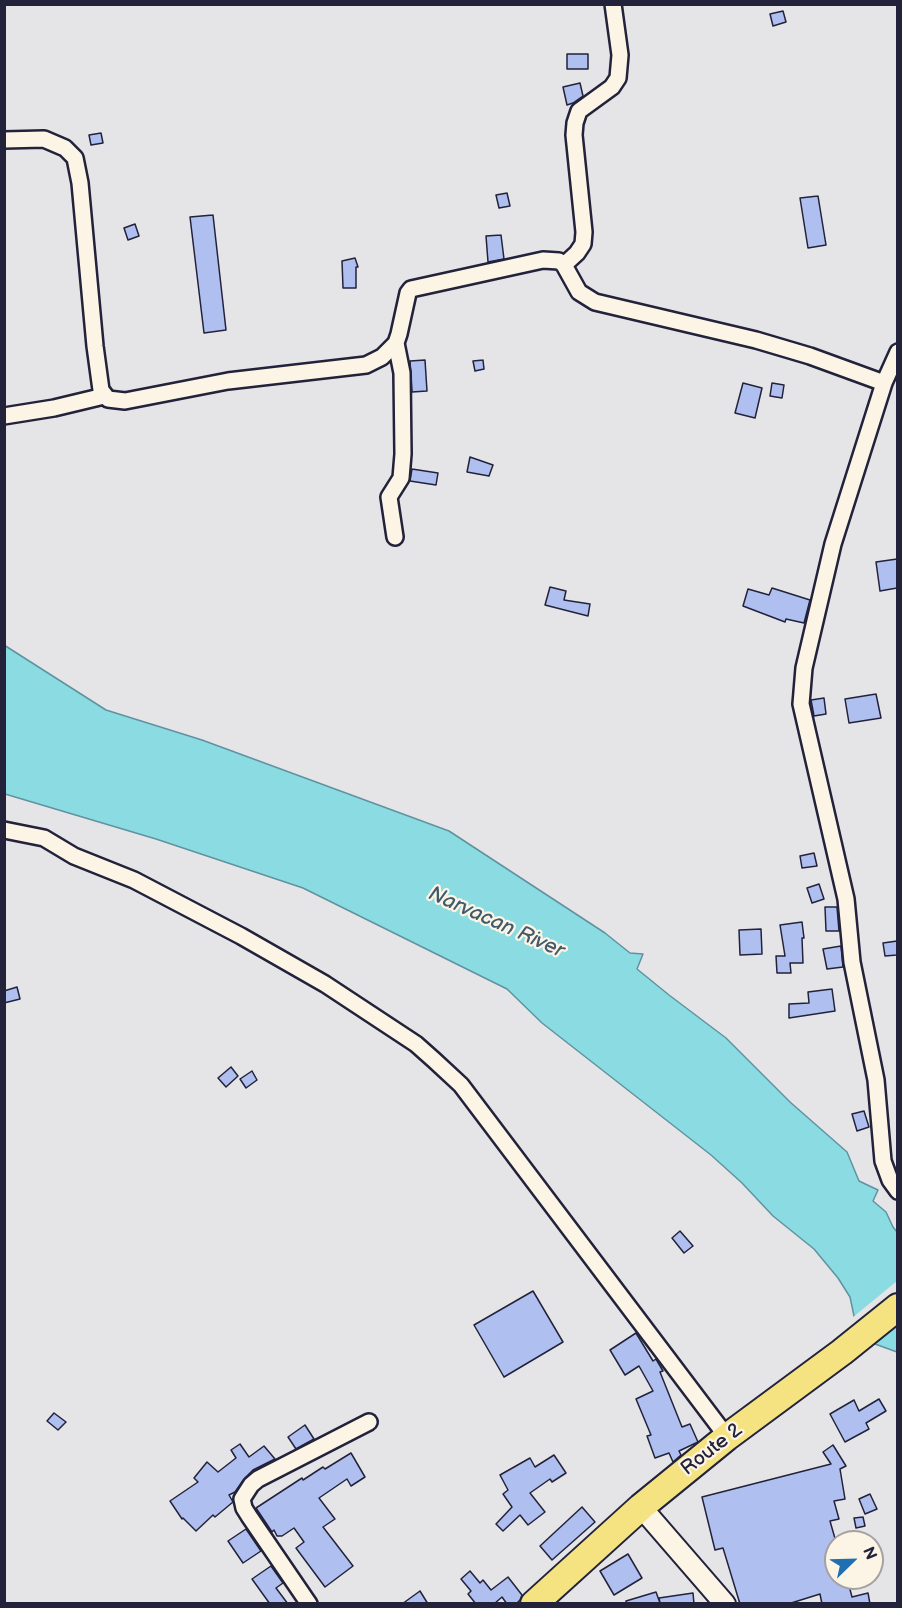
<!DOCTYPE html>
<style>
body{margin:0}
#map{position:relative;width:902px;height:1608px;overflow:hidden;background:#e5e5e8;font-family:"Balsamiq Sans",sans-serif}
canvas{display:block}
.frame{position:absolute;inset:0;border:6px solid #22223b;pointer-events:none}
.north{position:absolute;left:824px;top:1530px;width:60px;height:60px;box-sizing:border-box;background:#fcf5e5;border:2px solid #a5a1a1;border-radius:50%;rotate:67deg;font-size:16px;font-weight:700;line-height:24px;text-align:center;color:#22223b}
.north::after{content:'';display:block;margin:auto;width:21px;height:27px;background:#1f6fb2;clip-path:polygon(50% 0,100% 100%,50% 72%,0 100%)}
</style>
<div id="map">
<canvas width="902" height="1608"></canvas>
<div class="frame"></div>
<div class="north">N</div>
</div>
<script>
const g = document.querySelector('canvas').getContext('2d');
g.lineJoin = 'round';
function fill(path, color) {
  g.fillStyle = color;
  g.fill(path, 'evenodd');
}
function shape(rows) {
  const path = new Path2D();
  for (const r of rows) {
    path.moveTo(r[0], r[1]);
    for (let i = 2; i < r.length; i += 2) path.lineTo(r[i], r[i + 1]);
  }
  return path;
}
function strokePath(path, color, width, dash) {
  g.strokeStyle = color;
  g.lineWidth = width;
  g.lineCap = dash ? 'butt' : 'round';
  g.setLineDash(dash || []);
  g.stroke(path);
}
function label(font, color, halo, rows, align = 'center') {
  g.font = font + ' "Balsamiq Sans",sans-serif';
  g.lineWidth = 4.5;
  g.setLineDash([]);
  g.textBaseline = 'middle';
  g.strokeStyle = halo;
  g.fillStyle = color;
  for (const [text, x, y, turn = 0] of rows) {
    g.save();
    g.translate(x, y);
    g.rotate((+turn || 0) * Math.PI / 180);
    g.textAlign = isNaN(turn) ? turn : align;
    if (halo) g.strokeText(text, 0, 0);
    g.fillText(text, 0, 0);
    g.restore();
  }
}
const water = shape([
 [4,645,106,710,202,740,449,831,605,933,630,953,643,954,637,969,669,995,726,1038,790,1102,847,1152,859,1181,878,1190,873,1201,886,1212,893,1227,897,1232,897,1352,875,1344,854,1316,850,1297,838,1278,814,1249,773,1216,742,1183,711,1155,542,1023,507,989,303,888,156,839,5,794,4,645]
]);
const pier = shape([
 [897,1281,897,1326,873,1346,852,1318]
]);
const building = shape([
 [783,11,786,22,773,26,770,14,783,11],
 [567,54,588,54,588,69,567,69,567,54],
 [580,83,583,96,573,103,567,105,563,87,580,83],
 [101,133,103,143,91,145,89,135,101,133],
 [507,193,510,206,499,208,496,195,507,193],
 [818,196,826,245,808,248,800,198,818,196],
 [213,215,226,330,204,333,190,217,213,215],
 [135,224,139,236,128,240,124,228,135,224],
 [501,235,504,259,488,262,486,236,501,235],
 [355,258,358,267,356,267,356,288,343,288,342,261,355,258],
 [425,360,427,391,412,392,410,361,425,360],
 [483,360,484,369,475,371,473,361,483,360],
 [743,383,762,388,755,418,735,413,743,383],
 [772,383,784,385,782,398,770,396,772,383],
 [470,457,493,465,489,476,467,472,470,457],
 [412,469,438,473,436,485,410,481,412,469],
 [897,559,897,588,880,591,876,562,897,559],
 [550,587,566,591,564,600,590,604,588,616,545,605,550,587],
 [772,588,810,600,804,623,786,619,785,622,743,606,748,589,769,595,772,588],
 [876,694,881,718,849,723,845,699,876,694],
 [824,698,826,714,814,716,811,700,824,698],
 [814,853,817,866,802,868,800,856,814,853],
 [819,884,824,899,812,903,807,888,819,884],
 [825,907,837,907,839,931,826,931,825,907],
 [802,922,804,938,802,938,803,963,790,963,791,973,777,973,776,956,785,956,780,925,802,922],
 [761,929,762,954,740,955,739,930,761,929],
 [897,941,897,955,885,956,883,943,897,941],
 [841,946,843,967,827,969,823,949,841,946],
 [17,987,20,999,4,1003,4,991,17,987],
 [832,989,835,1011,789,1018,789,1004,809,1003,808,992,832,989],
 [231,1067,238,1076,226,1087,218,1078,231,1067],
 [252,1071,257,1080,246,1088,240,1079,252,1071],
 [864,1111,869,1127,857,1131,852,1114,864,1111],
 [680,1231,693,1246,684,1253,672,1238,680,1231],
 [533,1291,563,1342,504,1377,474,1325,533,1291],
 [636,1333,653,1361,656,1359,663,1371,660,1372,682,1427,690,1424,698,1442,679,1451,681,1455,673,1462,669,1453,655,1458,647,1436,651,1435,636,1399,653,1391,639,1366,625,1375,610,1350,636,1333],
 [879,1399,886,1411,866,1423,869,1429,845,1442,830,1414,854,1400,859,1411,879,1399],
 [54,1413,66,1422,58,1430,47,1421,54,1413],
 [305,1425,314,1439,296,1449,288,1437,305,1425],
 [240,1444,249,1457,264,1446,275,1459,253,1470,245,1478,235,1492,229,1495,233,1502,215,1517,213,1515,196,1531,183,1518,182,1519,170,1501,198,1482,194,1478,207,1462,218,1472,236,1458,231,1450,240,1444],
 [833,1445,846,1466,840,1469,845,1499,834,1501,839,1519,830,1521,836,1542,836,1578,847,1578,852,1597,868,1593,870,1604,822,1604,820,1594,788,1604,740,1604,723,1548,715,1550,702,1497,831,1464,823,1452,833,1445],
 [351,1453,365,1477,351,1486,347,1479,319,1498,335,1519,323,1527,353,1566,325,1587,296,1548,304,1542,294,1528,282,1536,277,1536,274,1530,272,1532,256,1508,302,1478,303,1480,323,1467,325,1469,351,1453],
 [554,1455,566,1473,552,1482,550,1479,530,1493,545,1512,528,1525,520,1515,503,1531,496,1524,512,1507,503,1494,508,1490,500,1475,530,1458,535,1467,554,1455],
 [870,1494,877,1509,865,1514,859,1499,870,1494],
 [582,1507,595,1522,552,1560,540,1546,582,1507],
 [863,1517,865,1526,856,1528,854,1518,863,1517],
 [246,1529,261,1551,243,1563,228,1541,246,1529],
 [628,1554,642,1578,614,1595,600,1571,628,1554],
 [271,1566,283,1583,276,1588,288,1604,270,1604,252,1579,271,1566],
 [470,1571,480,1583,483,1580,491,1590,508,1577,522,1595,520,1600,516,1604,507,1604,502,1597,494,1604,476,1604,468,1594,471,1591,461,1579,470,1571],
 [420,1591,428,1604,402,1604,420,1591],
 [656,1592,660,1603,659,1598,693,1593,694,1604,626,1604,626,1601,656,1592]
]);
const minor = shape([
 [4,140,44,139,65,148,75,158,80,183,95,346,101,390,108,399,125,401,228,381,366,365,382,357,396,343,399,334,408,293,411,289,543,260,559,261,564,265,579,292,595,302,756,340,810,356,884,383],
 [564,265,577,253,583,244,584,232,574,135,575,123,579,111,612,87,618,78,620,55,613,4],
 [898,352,884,383,833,544,804,668,801,704,846,899,852,962,876,1080,883,1161,890,1180,898,1191],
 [4,416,54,408,104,396],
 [395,537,389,497,401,478,403,454,402,373,396,343],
 [4,830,44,838,74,856,134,880,241,936,325,984,416,1044,434,1060,461,1085,727,1437],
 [309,1604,249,1516,244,1508,242,1499,251,1485,258,1479,369,1422]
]);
const tertiary = shape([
 [641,1507,725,1604]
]);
const trunk = shape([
 [534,1604,641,1507,727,1437,842,1352,898,1307]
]);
const streetNames = [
 ["Route 2",712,1450,-38]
];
const waterNames = [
 ["Narvacan River",496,923,24]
];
fill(water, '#8adce2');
strokePath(water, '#60929f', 1.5);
fill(pier, '#e5e5e8');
fill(building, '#afbfef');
strokePath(building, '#22223b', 1.5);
strokePath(minor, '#22223b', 20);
strokePath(tertiary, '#22223b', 24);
strokePath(trunk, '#22223b', 30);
strokePath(minor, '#fcf5e5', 15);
strokePath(tertiary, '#fcf5e5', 20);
strokePath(trunk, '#f5e382', 26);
label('20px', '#22223b', '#fcf5e5', streetNames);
label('italic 21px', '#415a6d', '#fcf5e5', waterNames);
</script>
